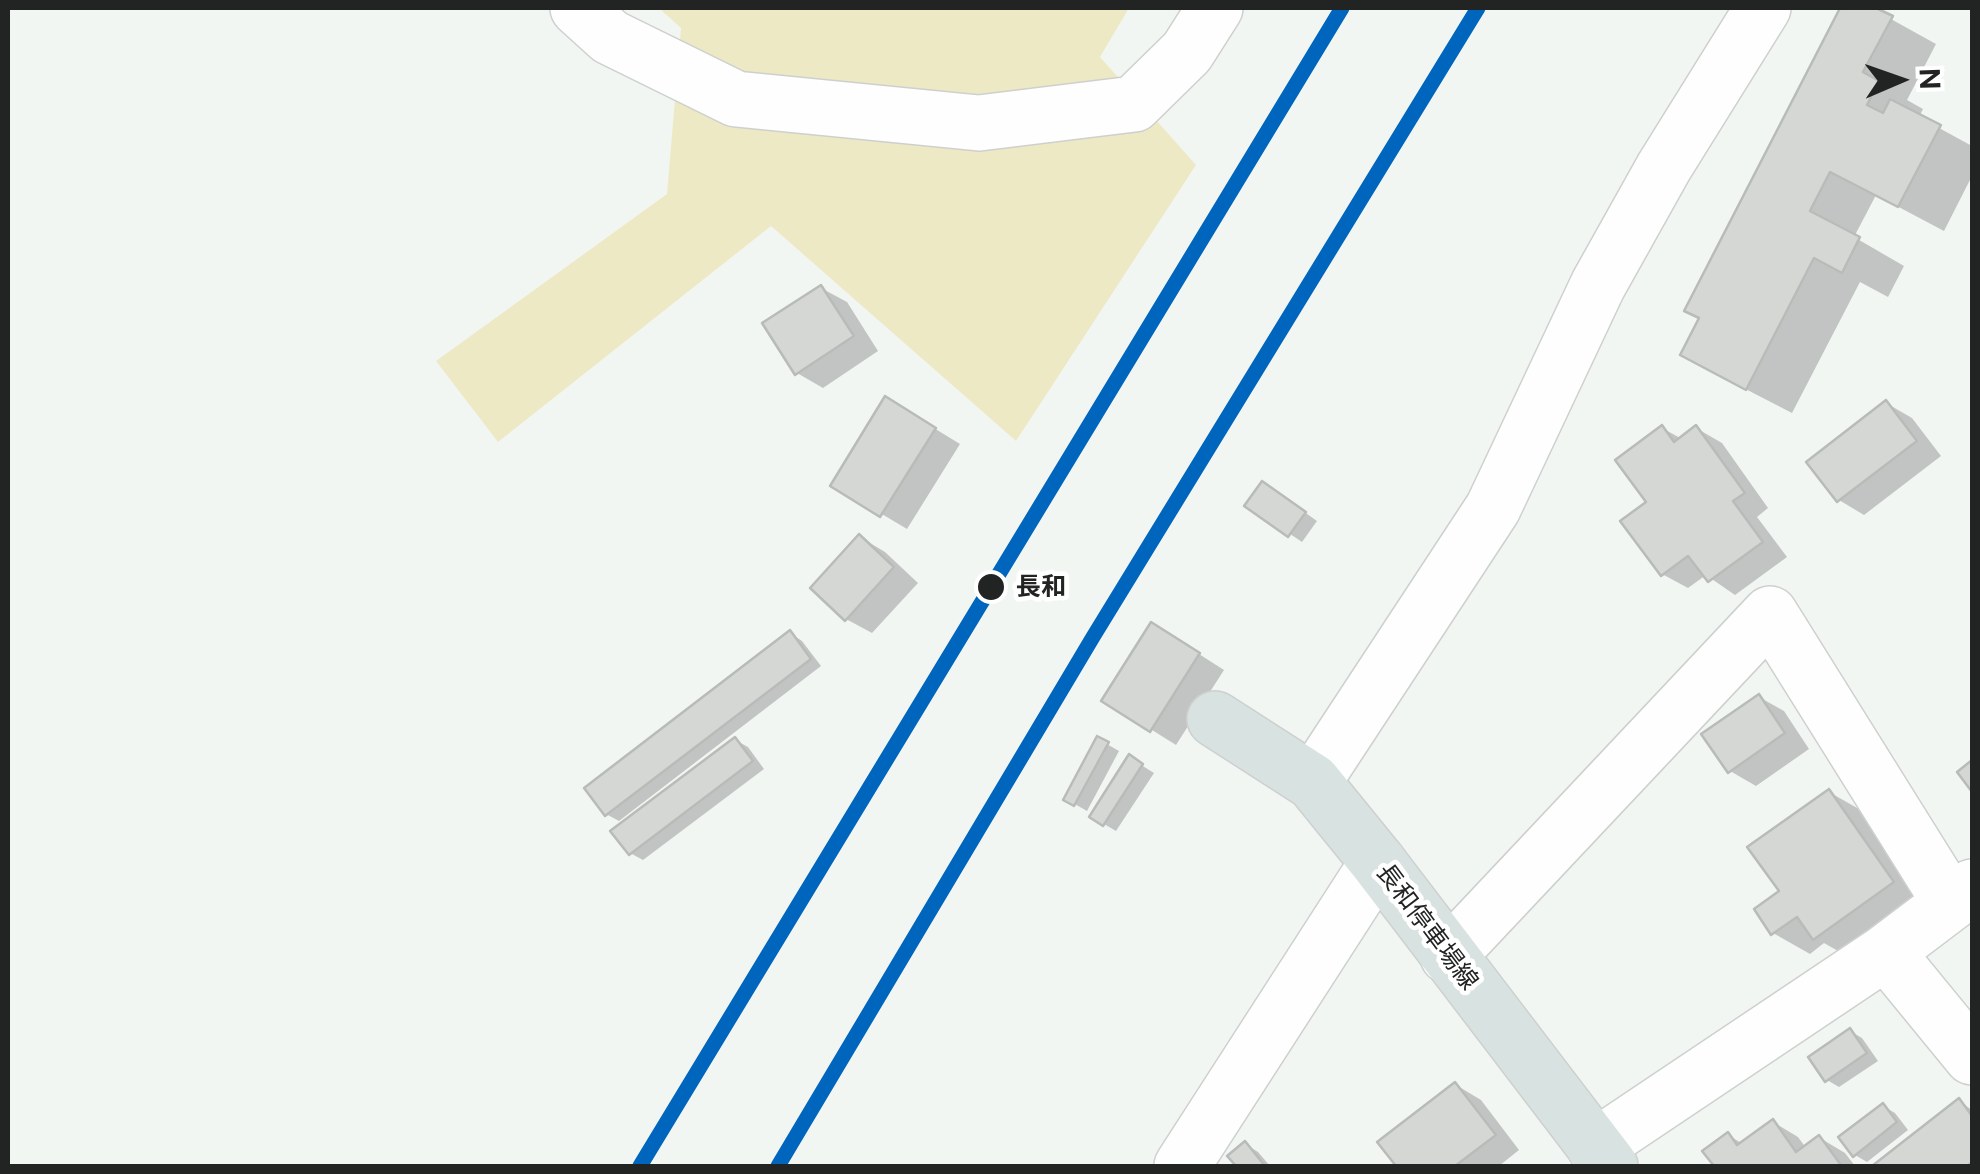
<!DOCTYPE html>
<meta charset="utf-8">
<style>
body{margin:0}
#map{position:relative;width:1980px;height:1174px;overflow:hidden;background:#f2f6f3;font-family:"Public Sans",sans-serif}
canvas{display:block}
.frame{position:absolute;inset:0;border:10px solid #212422;pointer-events:none}
.north{position:absolute;left:1850px;top:30px;width:100px;height:100px;-webkit-text-stroke:8px #fff;paint-order:stroke;rotate:88deg;font-size:28px;font-weight:700;line-height:40px;text-align:center;color:#212422}
.north::after{content:'';display:block;margin:auto;width:35px;height:45px;background:#212422;clip-path:polygon(50% 0,100% 100%,50% 72%,0 100%)}
</style>
<div id="map">
<canvas width="1980" height="1174"></canvas>
<div class="frame"></div>
<div class="north">N</div>
</div>
<script>
const g = document.querySelector('canvas').getContext('2d');
g.lineJoin = 'round';
function fill(path, color) {
  g.fillStyle = color;
  g.fill(path, 'evenodd');
}
function shape(rows) {
  const path = new Path2D();
  for (const r of rows) {
    path.moveTo(r[0], r[1]);
    for (let i = 2; i < r.length; i += 2) path.lineTo(r[i], r[i + 1]);
  }
  return path;
}
function strokePath(path, color, width, dash) {
  g.strokeStyle = color;
  g.lineWidth = width;
  g.lineCap = dash ? 'butt' : 'round';
  g.setLineDash(dash || []);
  g.stroke(path);
}
function label(font, color, halo, rows, align = 'center') {
  g.font = font + ' "Public Sans","Noto Sans JP",sans-serif';
  g.lineWidth = 9;
  g.setLineDash([]);
  g.textBaseline = 'middle';
  g.strokeStyle = halo;
  g.fillStyle = color;
  for (const [text, x, y, turn = 0] of rows) {
    g.save();
    g.translate(x, y);
    g.rotate((+turn || 0) * Math.PI / 180);
    g.textAlign = isNaN(turn) ? turn : align;
    if (halo) g.strokeText(text, 0, 0);
    g.fillText(text, 0, 0);
    g.restore();
  }
}
const green = shape([
 [659,8,1129,8,1100,57,1196,165,1016,441,771,226,498,442,436,361,667,194,681,28]
]);
const shadow = shape([
 [1843,8,1871,8,1936,44,1907,100,1923,109,1919,117,1972,146,1972,176,1944,231,1876,195,1854,237,1904,266,1888,297,1860,282,1792,413,1728,380,1701,318,1688,310],
 [821,288,847,302,878,351,823,388,797,373],
 [1886,403,1912,418,1941,456,1864,515,1839,500],
 [911,414,960,444,907,529,833,485],
 [1662,428,1682,439,1696,428,1722,443,1768,508,1757,517,1787,557,1735,595,1706,575,1688,588,1662,574,1649,502],
 [1275,491,1317,521,1302,542,1247,505],
 [860,537,885,552,918,583,872,633,846,619],
 [790,633,802,641,821,666,619,821,606,814],
 [1177,640,1224,670,1176,745,1104,700],
 [1759,697,1784,711,1809,749,1756,786,1730,771],
 [1098,739,1119,751,1087,811,1066,799],
 [735,740,748,747,764,769,643,860,630,853],
 [1130,758,1154,773,1116,831,1104,824],
 [1829,792,1866,813,1929,904,1852,959,1824,943,1810,954,1773,933],
 [1850,1031,1862,1038,1878,1061,1839,1087,1827,1080],
 [1456,1085,1481,1100,1519,1150,1499,1166,1399,1166,1380,1142],
 [1959,1101,1972,1110,1972,1166,1876,1166],
 [1883,1106,1895,1113,1908,1130,1867,1162,1855,1155],
 [1773,1122,1798,1137,1806,1148,1820,1138,1845,1153,1855,1166,1717,1166,1706,1152,1728,1135,1743,1144],
 [1245,1144,1258,1152,1270,1166,1239,1166,1231,1156]
]);
const building = shape([
 [1840,8,1876,8,1893,16,1863,72,1879,81,1867,105,1883,113,1890,99,1941,125,1898,207,1830,172,1810,211,1860,237,1842,273,1814,258,1746,390,1680,355,1699,318,1684,311,1840,8],
 [821,285,854,336,795,375,762,323,821,285],
 [885,396,936,428,880,517,830,486,885,396],
 [1886,400,1917,441,1837,502,1806,462,1886,400],
 [1662,425,1674,442,1696,425,1745,493,1733,501,1763,542,1708,582,1688,556,1661,576,1620,521,1646,502,1615,460,1662,425],
 [1262,481,1306,512,1288,537,1244,506,1262,481],
 [859,534,894,567,845,621,810,588,859,534],
 [1151,622,1200,653,1150,732,1101,701,1151,622],
 [790,630,811,659,605,816,584,788,790,630],
 [1759,694,1785,733,1728,773,1701,734,1759,694],
 [1097,736,1109,742,1074,806,1063,800,1097,736],
 [735,737,753,761,629,855,610,831,735,737],
 [1129,754,1143,764,1103,826,1089,817,1129,754],
 [1972,760,1972,792,1957,772,1972,760],
 [1829,789,1894,882,1813,940,1797,917,1771,935,1754,909,1779,891,1747,847,1829,789],
 [1850,1028,1867,1053,1825,1082,1808,1057,1850,1028],
 [1455,1082,1496,1135,1455,1166,1396,1166,1377,1142,1455,1082],
 [1959,1098,1972,1116,1972,1162,1967,1166,1872,1166,1959,1098],
 [1883,1103,1897,1122,1853,1157,1838,1137,1883,1103],
 [1773,1119,1796,1152,1819,1135,1841,1165,1714,1166,1702,1151,1728,1132,1737,1145,1773,1119],
 [1245,1141,1265,1166,1236,1166,1227,1156,1245,1141]
]);
const minor = shape([
 [578,8,610,37,736,99,979,123,1134,104,1187,52,1215,8],
 [1313,782,1493,508,1598,285,1664,167,1763,8],
 [1886,952,1972,1057],
 [1448,956,1770,614,1950,902],
 [1595,1147,1886,952,1972,887],
 [1182,1166,1378,862]
]);
const major = shape([
 [1215,719,1313,782,1378,862,1610,1166]
]);
const rail1 = shape([
 [640,1166,1342,8],
 [778,1166,1093,637,1478,8]
]);
const markers = [
 [991,587,15,"#212422"]
];
const stopNames = [
 ["長和",1016,587]
];
const streetNames = [
 ["長和停車場線",1427,927,53]
];
fill(green, '#eee9c5');
fill(shadow, '#0003');
fill(building, '#d5d7d5');
strokePath(building, '#b9bbb8', 2.5);
strokePath(minor, '#ced0ce', 58);
strokePath(major, '#ced0cf', 58);
strokePath(minor, '#fdfefd', 55);
strokePath(major, '#d8e2e0', 55);
strokePath(rail1, '#0065bd', 15);
for (const [x, y, r, color] of markers) {
  const dot = new Path2D();
  dot.arc(x, y, r, 0, 2 * Math.PI);
  g.fillStyle = color;
  g.fill(dot);
  strokePath(dot, '#fff', 4);
}
label('bold 25px', '#212422', '#fff', stopNames, 'left');
label('25px', '#212422', '#fff', streetNames);
</script>
